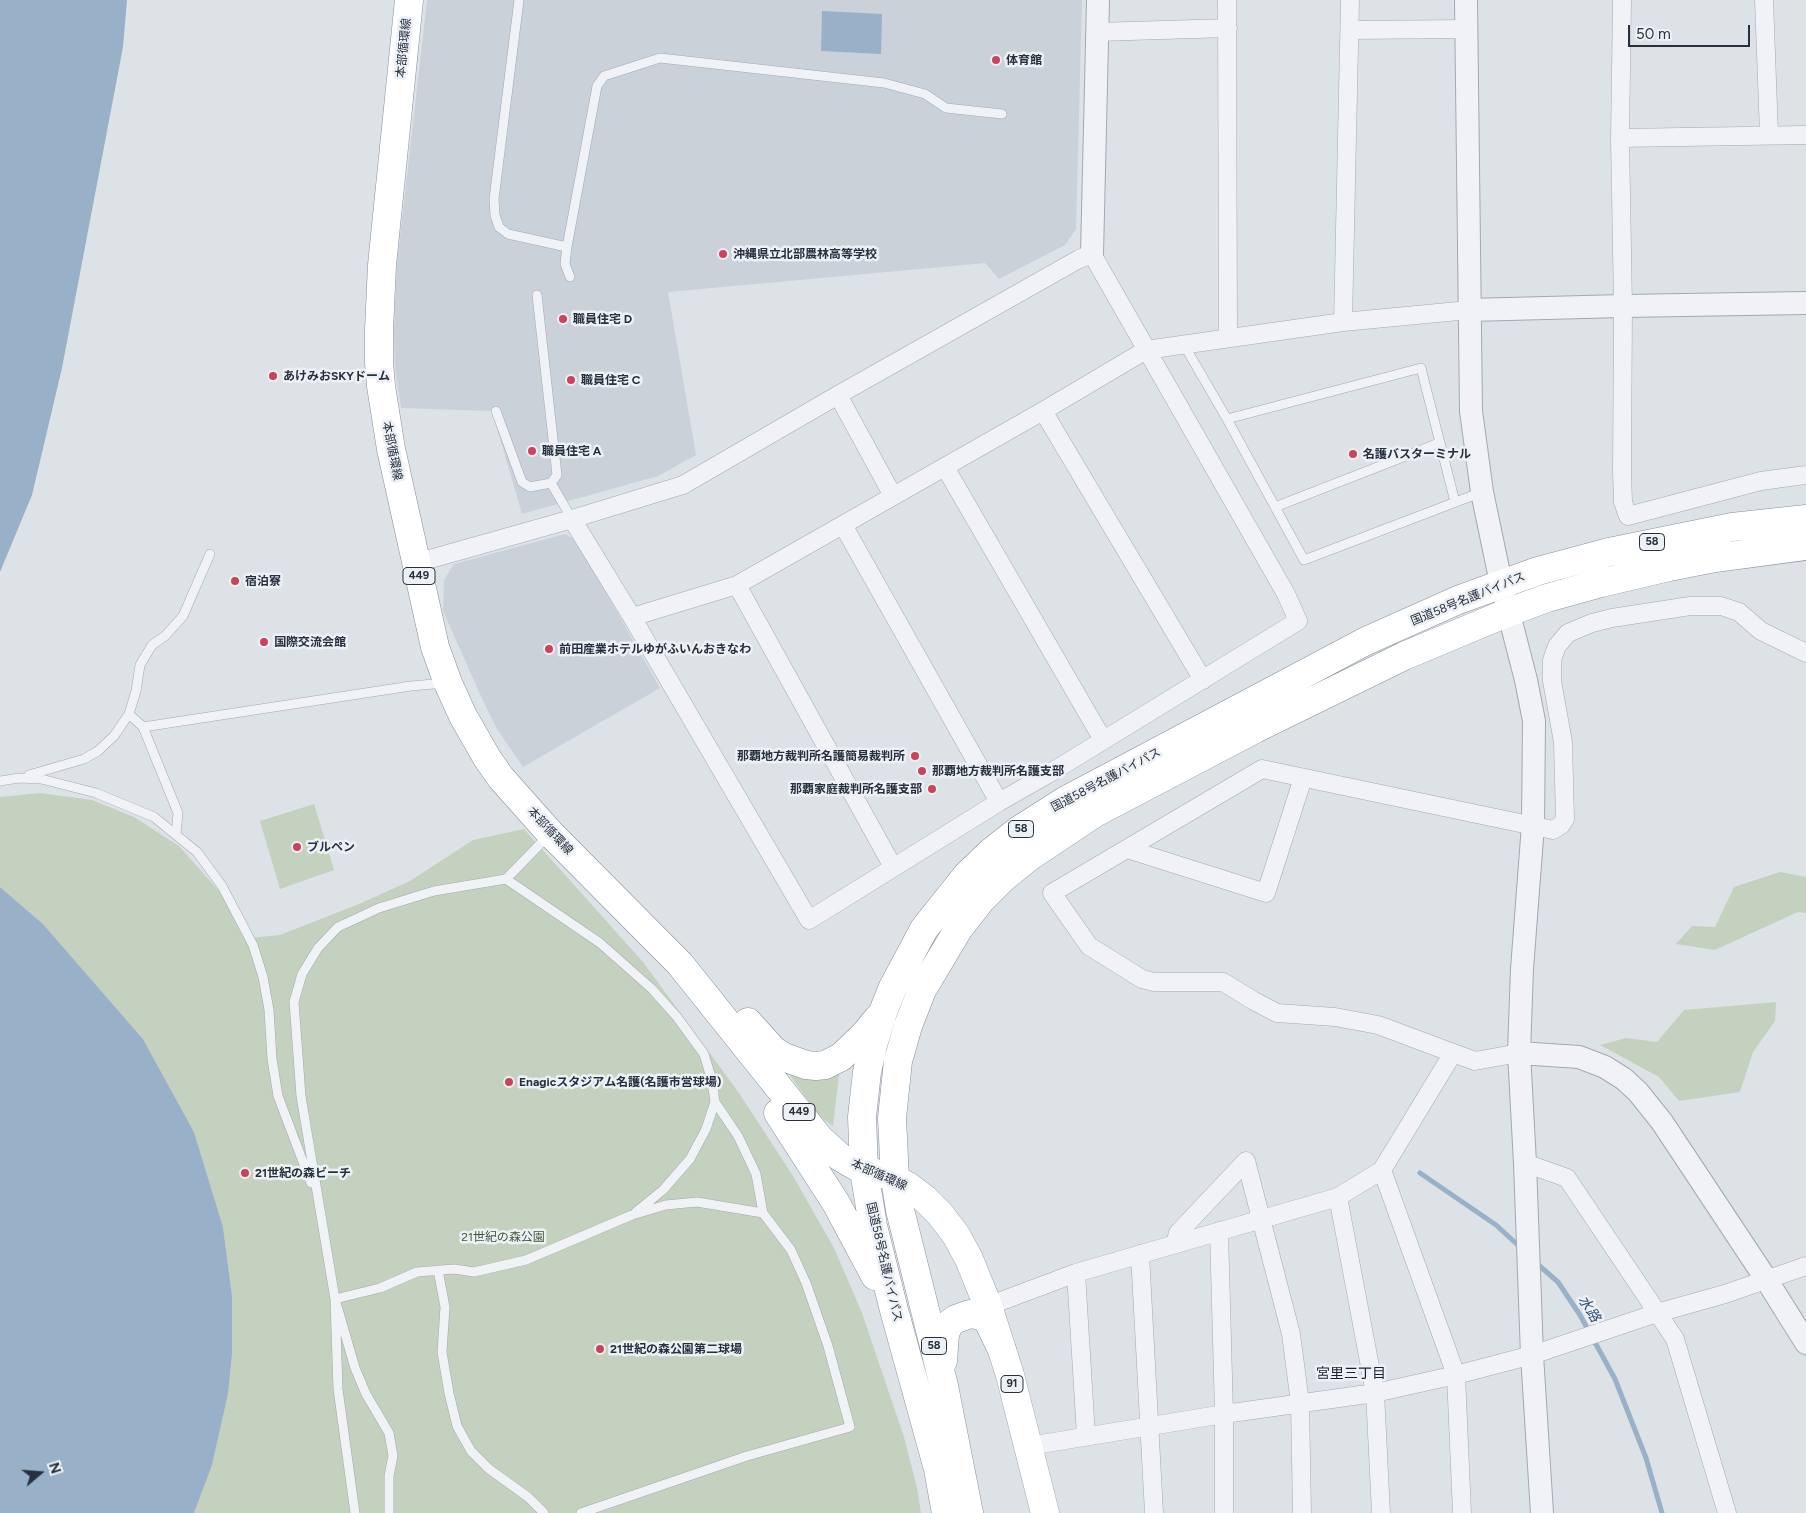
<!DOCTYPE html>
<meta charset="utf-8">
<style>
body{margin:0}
#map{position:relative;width:1806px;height:1513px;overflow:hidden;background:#dde2e7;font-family:Figtree,sans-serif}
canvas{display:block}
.north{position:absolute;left:15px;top:1448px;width:50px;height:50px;-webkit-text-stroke:4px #edf0f5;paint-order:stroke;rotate:72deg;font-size:14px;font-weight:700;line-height:20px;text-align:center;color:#27303e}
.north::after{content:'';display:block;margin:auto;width:18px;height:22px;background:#27303e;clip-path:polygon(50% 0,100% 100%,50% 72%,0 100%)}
.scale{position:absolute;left:1628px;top:25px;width:122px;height:22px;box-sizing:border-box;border:2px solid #27303e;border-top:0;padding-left:6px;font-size:15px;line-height:18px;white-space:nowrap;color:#27303e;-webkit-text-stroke:4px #edf0f5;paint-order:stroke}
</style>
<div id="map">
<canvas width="1806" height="1513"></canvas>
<div class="north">N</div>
<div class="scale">50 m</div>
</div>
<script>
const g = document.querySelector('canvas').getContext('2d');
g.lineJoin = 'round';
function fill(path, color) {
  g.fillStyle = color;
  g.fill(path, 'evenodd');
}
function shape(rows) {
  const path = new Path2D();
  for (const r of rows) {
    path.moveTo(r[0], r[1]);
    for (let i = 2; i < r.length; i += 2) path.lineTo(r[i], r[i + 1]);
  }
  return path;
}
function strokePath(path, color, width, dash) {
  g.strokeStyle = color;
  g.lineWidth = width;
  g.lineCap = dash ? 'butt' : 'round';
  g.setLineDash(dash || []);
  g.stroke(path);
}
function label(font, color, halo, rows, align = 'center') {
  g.font = font + ' Figtree,"Noto Sans JP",sans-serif';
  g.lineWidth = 5;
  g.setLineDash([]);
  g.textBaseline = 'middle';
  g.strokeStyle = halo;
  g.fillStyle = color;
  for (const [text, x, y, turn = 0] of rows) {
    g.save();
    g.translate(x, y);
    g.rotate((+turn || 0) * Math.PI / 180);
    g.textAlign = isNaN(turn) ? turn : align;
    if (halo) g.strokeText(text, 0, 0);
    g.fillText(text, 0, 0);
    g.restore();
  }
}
const built = shape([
 [427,0,1082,0,1076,229,1065,245,999,279,985,263,668,292,696,455,658,476,522,514,492,411,401,408,395,368,394,327,397,263],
 [565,534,577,541,660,688,523,767,497,729,480,694,443,611,444,580,454,564]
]);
const green = shape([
 [40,793,92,800,134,817,179,846,227,900,249,938,280,935,359,904,410,881,473,840,524,829,643,962,739,1093,793,1176,834,1248,862,1313,904,1437,917,1488,921,1513,194,1513,212,1464,228,1394,232,1355,232,1296,223,1227,194,1132,143,1039,43,924,0,887,0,797],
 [314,804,334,870,280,889,260,821],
 [1780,872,1806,877,1806,913,1798,912,1715,950,1676,944,1692,926,1715,927,1734,887],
 [1776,1002,1775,1021,1753,1052,1740,1092,1679,1101,1659,1077,1600,1045,1626,1038,1657,1042,1684,1010],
 [840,1067,833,1126,820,1117,786,1070]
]);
const water = shape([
 [0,0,127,0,123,47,62,368,32,495,0,572],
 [822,11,882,14,881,54,821,51],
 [0,887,43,924,143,1039,194,1132,223,1227,232,1296,232,1355,228,1394,212,1465,194,1513,0,1513]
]);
const stream = shape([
 [1420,1173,1496,1225,1520,1247],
 [1535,1262,1558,1282,1580,1315,1615,1379,1646,1458,1662,1513]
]);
const service = shape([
 [519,0,494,199,495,215,499,227,508,234,567,247],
 [570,277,565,264,567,247,597,86,604,76,660,58,884,83,925,94,946,108,1002,114],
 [1184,345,1227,419,1304,560,1482,492],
 [496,411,522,482,530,487,551,483,557,475,537,295],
 [1227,419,1421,368,1455,502],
 [551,483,572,519],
 [1275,507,1439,443],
 [129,714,143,727,178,813,176,834],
 [143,727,411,686,445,683],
 [29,775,84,759,98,751,114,736,129,714,136,691,140,665,152,645,165,636,183,616,210,554],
 [0,781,19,778,41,779,96,793,154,817,197,852,222,886,253,945,263,977,269,1010,272,1059,278,1096,311,1183],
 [506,879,600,943,652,989,677,1017,704,1054,712,1081,715,1102,706,1129,690,1159,663,1190,636,1212],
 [715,1102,738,1136,756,1174,763,1213],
 [438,1270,445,1307,442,1352,449,1393,457,1426,471,1451,489,1469,528,1497,544,1513],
 [355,1513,338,1389,335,1299,380,1288,417,1272,454,1269,474,1272,526,1260,632,1215,666,1205,697,1202,763,1213,791,1250,806,1283,828,1346,850,1427,747,1456,581,1513],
 [389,1513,389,1476,393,1456,389,1433,366,1394,355,1368,335,1299,301,1096,294,1002,302,974,318,948,338,927,379,908,434,891,506,879,549,835]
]);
const minor = shape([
 [1227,0,1228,338],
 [1622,0,1620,138,1623,306,1622,472,1623,502,1628,516,1761,481,1806,475],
 [1764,0,1769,134],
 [1350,30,1466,29],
 [1097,32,1228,28],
 [1620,138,1806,135],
 [1343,322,1350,0],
 [838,395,893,496],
 [1043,411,1203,680],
 [945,467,1103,740],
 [843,525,999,802],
 [416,563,572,519,683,485,838,395,1079,259,1092,254,1286,594,1298,621,1050,773,999,802,809,920,632,617,572,519],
 [737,585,893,867],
 [632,617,737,585,1043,411,1146,350,1343,322,1469,310],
 [1127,849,1266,893,1303,778],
 [1453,1053,1378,1025,1335,1017,1277,1013,1254,1001,1223,982,1154,982,1142,979,1089,946,1052,893,1262,769,1553,830,1561,825,1565,819,1563,742,1552,681,1552,660,1557,646,1568,633,1592,623,1612,618,1690,606,1721,606,1739,612,1761,631,1806,653],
 [1525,1163,1567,1178,1675,1339,1727,1513],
 [1382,1170,1456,1375,1462,1513],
 [1338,1197,1375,1393,1381,1513],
 [1219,1231,1224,1414,1224,1513],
 [1175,1244,1178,1233,1246,1161,1291,1334,1300,1403,1302,1513],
 [1140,1254,1154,1513],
 [1076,1273,1086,1436],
 [988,1306,1076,1273,1338,1197,1382,1170,1453,1053,1475,1061,1519,1053],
 [1029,1446,1224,1414,1375,1393,1456,1375,1532,1355,1657,1313,1725,1294,1806,1266]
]);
const tertiary = shape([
 [1466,0,1471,411,1482,492,1501,583,1526,680,1534,721,1533,825,1522,969,1519,1053,1525,1163,1532,1355,1542,1513],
 [1092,254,1098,0],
 [1469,310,1623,306,1806,303],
 [1519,1053,1579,1057,1605,1067,1624,1079,1638,1092,1662,1122,1766,1279,1806,1343]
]);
const primary = shape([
 [895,1179,908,1186,925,1199,940,1214,956,1235,969,1259,988,1306,1010,1375,1045,1513]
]);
const trunk = shape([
 [409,0,382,265,379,330,379,363,381,386,391,449,435,647,448,683,463,716,487,758,501,778,550,833,680,964,820,1139,840,1157,857,1167,879,1174],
 [748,1022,773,1050,784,1057,806,1065,816,1066,825,1065,841,1057,865,1034,878,1018],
 [778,1113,836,1203,875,1276],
 [943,1361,945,1334,949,1324,956,1319,970,1314,982,1316,988,1321,1002,1350],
 [946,1513,938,1469,894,1310,873,1226,864,1170,862,1117,867,1072,873,1045,883,1012,893,987,924,929,967,875,991,852,1019,830,1066,800,1366,641,1458,600,1538,571,1609,552,1732,527,1806,519],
 [969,1513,944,1386,900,1210,895,1179,892,1118,898,1061,908,1026,922,990,959,928,981,900,1003,878,1029,857,1095,813,1255,729,1404,656,1509,612,1547,598,1601,583,1669,567,1715,558,1806,546]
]);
const markers = [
 [996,60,5,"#ce415d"],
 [723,254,5,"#ce415d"],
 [563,319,5,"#ce415d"],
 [273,376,5,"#ce415d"],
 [571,380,5,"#ce415d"],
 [532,451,5,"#ce415d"],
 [1353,454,5,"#ce415d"],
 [235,581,5,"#ce415d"],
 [264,642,5,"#ce415d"],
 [549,649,5,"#ce415d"],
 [915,756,5,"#ce415d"],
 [922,771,5,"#ce415d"],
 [932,789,5,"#ce415d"],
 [297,847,5,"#ce415d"],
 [509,1082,5,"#ce415d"],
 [245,1173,5,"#ce415d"],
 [600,1349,5,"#ce415d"]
];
const shields = [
 [1652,542,25],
 [419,576,32],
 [1021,829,25],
 [799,1112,32],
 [934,1346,25],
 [1012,1384,22]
];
const shieldNames = [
 ["58",1652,542],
 ["449",419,576],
 ["58",1021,829],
 ["449",799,1112],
 ["58",934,1346],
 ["91",1012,1384]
];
const streetNames = [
 ["本部循環線",404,48,-84],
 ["本部循環線",392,451,79],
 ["国道58号名護バイパス",1468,599,-22],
 ["国道58号名護バイパス",1106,780,-28],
 ["本部循環線",550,831,47],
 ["本部循環線",879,1175,24],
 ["国道58号名護バイパス",884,1262,77]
];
const poiNames = [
 ["体育館",1006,60],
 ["沖縄県立北部農林高等学校",733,254],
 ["職員住宅 D",573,319],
 ["あけみおSKYドーム",283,376],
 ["職員住宅 C",581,380],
 ["職員住宅 A",542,451],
 ["名護バスターミナル",1363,454],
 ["宿泊寮",245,581],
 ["国際交流会館",274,642],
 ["前田産業ホテルゆがふいんおきなわ",559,649],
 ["那覇地方裁判所名護簡易裁判所",905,756,"right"],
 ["那覇地方裁判所名護支部",932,771],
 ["那覇家庭裁判所名護支部",922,789,"right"],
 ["ブルペン",307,847],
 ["Enagicスタジアム名護(名護市営球場)",519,1082],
 ["21世紀の森ビーチ",255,1173],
 ["21世紀の森公園第二球場",610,1349]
];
const parkNames = [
 ["21世紀の森公園",503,1237]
];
const waterNames = [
 ["水路",1589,1309,58]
];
const neighbourhoodNames = [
 ["宮里三丁目",1351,1374]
];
fill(built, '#cbd1d9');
fill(green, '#c4d1be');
fill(water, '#98b1c8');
strokePath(stream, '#98b1c8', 5);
strokePath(service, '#a3a9b1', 10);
strokePath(minor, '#a3a9b1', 19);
strokePath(tertiary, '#a3a9b1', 24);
strokePath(primary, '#9da7b3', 29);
strokePath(trunk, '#85909e', 29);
strokePath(service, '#f0f2f6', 9);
strokePath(minor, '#f0f2f6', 18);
strokePath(tertiary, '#f0f2f6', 22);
strokePath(primary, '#fff', 28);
strokePath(trunk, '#fff', 28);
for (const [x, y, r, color] of markers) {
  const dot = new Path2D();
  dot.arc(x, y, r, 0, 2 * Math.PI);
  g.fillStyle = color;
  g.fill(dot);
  strokePath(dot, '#edf0f5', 2);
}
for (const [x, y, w] of shields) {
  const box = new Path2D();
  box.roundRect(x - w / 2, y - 8.5, w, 17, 4);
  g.fillStyle = '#edf0f5';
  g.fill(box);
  strokePath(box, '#27303e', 1);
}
label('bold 11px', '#27303e', null, shieldNames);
label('12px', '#27303e', '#edf0f5', streetNames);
label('bold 12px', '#27303e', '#edf0f5', poiNames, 'left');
label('12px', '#3d5934', '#edf0f5', parkNames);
label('italic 14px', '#315171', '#edf0f5', waterNames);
label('14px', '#19212e', '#edf0f5', neighbourhoodNames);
</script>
